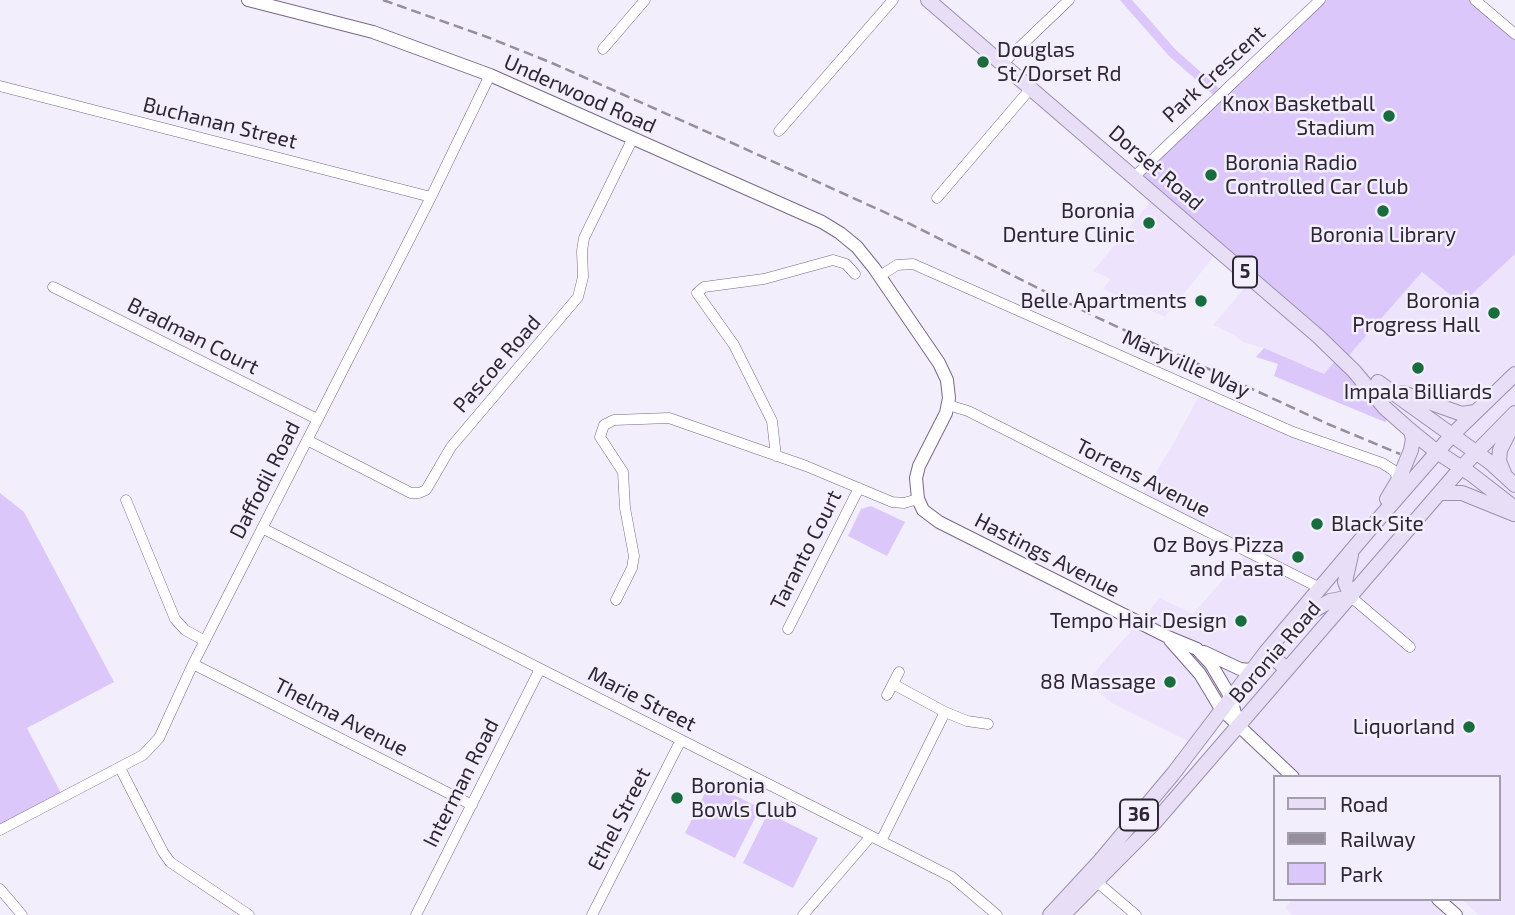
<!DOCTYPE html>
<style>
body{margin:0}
#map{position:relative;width:1515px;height:915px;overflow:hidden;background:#f3eefc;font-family:"Exo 2",sans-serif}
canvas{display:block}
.legend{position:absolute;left:1273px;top:775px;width:228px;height:126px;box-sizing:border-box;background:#f3eefc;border:2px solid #a39eac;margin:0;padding:9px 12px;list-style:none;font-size:21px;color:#2c2633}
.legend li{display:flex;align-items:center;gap:14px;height:35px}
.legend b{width:35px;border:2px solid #a39eac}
</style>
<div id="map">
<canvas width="1515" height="915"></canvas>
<ul class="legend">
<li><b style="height:9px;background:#e8dff7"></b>Road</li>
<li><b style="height:9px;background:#958f9d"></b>Railway</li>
<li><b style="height:19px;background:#dbc7f9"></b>Park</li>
</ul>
</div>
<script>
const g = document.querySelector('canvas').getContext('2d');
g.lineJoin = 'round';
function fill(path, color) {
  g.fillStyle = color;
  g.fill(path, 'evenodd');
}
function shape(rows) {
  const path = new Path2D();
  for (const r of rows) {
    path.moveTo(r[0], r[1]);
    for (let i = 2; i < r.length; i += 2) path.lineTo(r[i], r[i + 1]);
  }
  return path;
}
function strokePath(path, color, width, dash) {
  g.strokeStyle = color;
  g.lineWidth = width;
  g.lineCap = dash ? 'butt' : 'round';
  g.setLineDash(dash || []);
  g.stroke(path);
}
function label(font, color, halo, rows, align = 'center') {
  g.font = font + ' "Exo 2",sans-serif';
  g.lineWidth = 5;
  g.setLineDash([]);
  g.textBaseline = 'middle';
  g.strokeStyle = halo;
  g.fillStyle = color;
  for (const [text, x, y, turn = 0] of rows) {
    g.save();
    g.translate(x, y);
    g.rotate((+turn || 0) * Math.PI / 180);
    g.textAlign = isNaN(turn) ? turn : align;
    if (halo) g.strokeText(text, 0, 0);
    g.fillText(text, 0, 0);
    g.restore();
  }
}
const built = shape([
 [1156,195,1219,250,1165,317,1103,289,1111,279,1093,271],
 [1515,254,1515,915,1479,915,1461,899,1499,899,1499,777,1286,777,1221,709,1196,745,1112,703,1086,682,1160,598,1193,614,1247,552,1140,498,1171,448,1201,392,1395,472,1413,439,1344,361,1422,272,1454,298,1469,297],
 [1253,278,1339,356,1324,374,1267,349,1243,342,1234,335,1213,325],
 [1292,899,1455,899,1442,915,1293,915,1285,908]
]);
const green = shape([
 [1120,0,1132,0,1175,49,1223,92,1320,0,1475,0,1515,34,1515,254,1469,297,1462,299,1454,298,1422,272,1344,361,1392,414,1385,422,1274,376,1278,364,1256,357,1264,348,1324,374,1339,356,1134,177,1217,98,1169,56],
 [0,493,24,512,114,682,27,728,63,797,0,830],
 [871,506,905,522,887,556,848,536,861,509],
 [710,783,760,808,735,858,685,833],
 [768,813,818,838,793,888,743,863]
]);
const street = shape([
 [1475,0,1515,34],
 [603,49,645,0],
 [1002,64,1069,0],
 [0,86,431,197],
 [779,131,893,0],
 [1134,177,1320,0],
 [937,198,1031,88],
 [880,276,897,265,913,264,1293,432,1382,463,1393,470,1399,479],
 [53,287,317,419],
 [948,405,968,411,1320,588],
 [307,440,411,493,419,493,426,490,451,447,578,297,583,277,582,251,584,238,633,138],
 [776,456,772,421,734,345,697,293,704,287,764,279,833,260,846,264,855,274],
 [126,500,175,619,185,630,205,641],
 [262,528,952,877,997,915],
 [1351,597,1410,647],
 [616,600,632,568,634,556,625,508,623,472,600,437,604,425,614,420,669,418,806,466,892,502,904,503,918,499],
 [788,629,859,488],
 [193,664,472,805],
 [887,695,899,672],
 [945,712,967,721,988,724],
 [120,768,163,852,170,862,249,915],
 [0,830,143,755,159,738,193,664,431,197,490,75],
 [881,841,945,712,893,684],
 [1097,882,1136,915],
 [0,889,22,915],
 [416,915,540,669],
 [592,915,681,740],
 [803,915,871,836]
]);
const secondary = shape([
 [248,0,373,32,490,75,822,222,840,233,857,247,874,268,939,363,947,380,949,398,946,413,919,466,916,478,918,499,923,510,939,522,1168,637,1197,649,1211,664,1230,696,1239,727],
 [1170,640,1200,674,1221,709,1293,777],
 [1204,652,1240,669,1251,670],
 [1438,899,1456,915]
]);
const primary = shape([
 [928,0,1319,337,1354,371,1385,408,1411,431,1437,452,1471,474,1515,508],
 [1378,382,1491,463,1515,485],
 [1403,393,1462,414,1475,412],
 [1504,473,1499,461,1500,450,1515,420],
 [1440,493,1462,493,1514,514],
 [1387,499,1399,479,1411,450,1413,439,1411,431],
 [1351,597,1345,582,1351,555],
 [1299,619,1330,601,1351,597],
 [1266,652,1287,669],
 [1050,915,1100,861,1173,774,1266,652,1369,530,1452,435,1515,374],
 [1063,915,1156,821,1461,468,1515,413]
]);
const rail = shape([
 [383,0,487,37,552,63,730,142,906,222,1094,316,1328,424,1400,454]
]);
const markers = [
 [983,62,7,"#186c3e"],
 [1389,116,7,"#186c3e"],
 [1211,175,7,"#186c3e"],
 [1383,211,7,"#186c3e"],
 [1149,223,7,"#186c3e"],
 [1201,301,7,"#186c3e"],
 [1494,313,7,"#186c3e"],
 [1418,368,7,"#186c3e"],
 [1317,524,7,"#186c3e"],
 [1298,557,7,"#186c3e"],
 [1241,621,7,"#186c3e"],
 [1170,682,7,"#186c3e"],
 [1469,727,7,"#186c3e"],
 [677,798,7,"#186c3e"]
];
const shields = [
 [1245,272,24],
 [1139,815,38]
];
const shieldNames = [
 ["5",1245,272],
 ["36",1139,815]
];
const poiNames = [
 ["Douglas",997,50,"left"],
 ["St/Dorset Rd",997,74,"left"],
 ["Knox Basketball",1375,104],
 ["Stadium",1375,128],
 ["Boronia Radio",1225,163,"left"],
 ["Controlled Car Club",1225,187,"left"],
 ["Boronia",1135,211],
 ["Denture Clinic",1135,235],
 ["Boronia Library",1383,235,"center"],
 ["Belle Apartments",1187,301],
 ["Boronia",1480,301],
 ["Progress Hall",1480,325],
 ["Impala Billiards",1418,392,"center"],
 ["Black Site",1331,524,"left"],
 ["Oz Boys Pizza",1284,545],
 ["and Pasta",1284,569],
 ["Tempo Hair Design",1227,621],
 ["88 Massage",1156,682],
 ["Liquorland",1455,727],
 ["Boronia",691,786,"left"],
 ["Bowls Club",691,810,"left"]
];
const streetNames = [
 ["Park Crescent",1214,74,-43],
 ["Underwood Road",580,94,24],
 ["Buchanan Street",220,123,14],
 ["Dorset Road",1156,168,41],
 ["Bradman Court",193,336,27],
 ["Pascoe Road",497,364,-49],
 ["Maryville Way",1186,364,24],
 ["Torrens Avenue",1143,478,27],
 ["Daffodil Road",265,480,-63],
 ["Taranto Court",806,550,-63],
 ["Hastings Avenue",1047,555,27],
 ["Boronia Road",1275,652,-49],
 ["Marie Street",642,699,27],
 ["Thelma Avenue",341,717,27],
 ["Interman Road",461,783,-63],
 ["Ethel Street",619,819,-63]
];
fill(built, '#ede3fd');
fill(green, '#dbc7f9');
strokePath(street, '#766988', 11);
strokePath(secondary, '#766988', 14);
strokePath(primary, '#9c91ae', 16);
strokePath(street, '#fff', 10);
strokePath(secondary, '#fff', 12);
strokePath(primary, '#e8dff7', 14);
strokePath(rail, '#958f9d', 2.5, [10, 5]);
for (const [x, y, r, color] of markers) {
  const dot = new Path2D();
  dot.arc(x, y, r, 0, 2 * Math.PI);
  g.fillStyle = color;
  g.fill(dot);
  strokePath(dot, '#f3eefc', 2.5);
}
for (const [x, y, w] of shields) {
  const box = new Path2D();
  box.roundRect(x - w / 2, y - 15.5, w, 31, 5);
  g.fillStyle = '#f3eefc';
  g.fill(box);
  strokePath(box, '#2c2633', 2);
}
label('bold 19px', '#2c2633', null, shieldNames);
label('21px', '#2c2633', '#f3eefc', poiNames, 'right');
label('21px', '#2c2633', '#f3eefc', streetNames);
</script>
